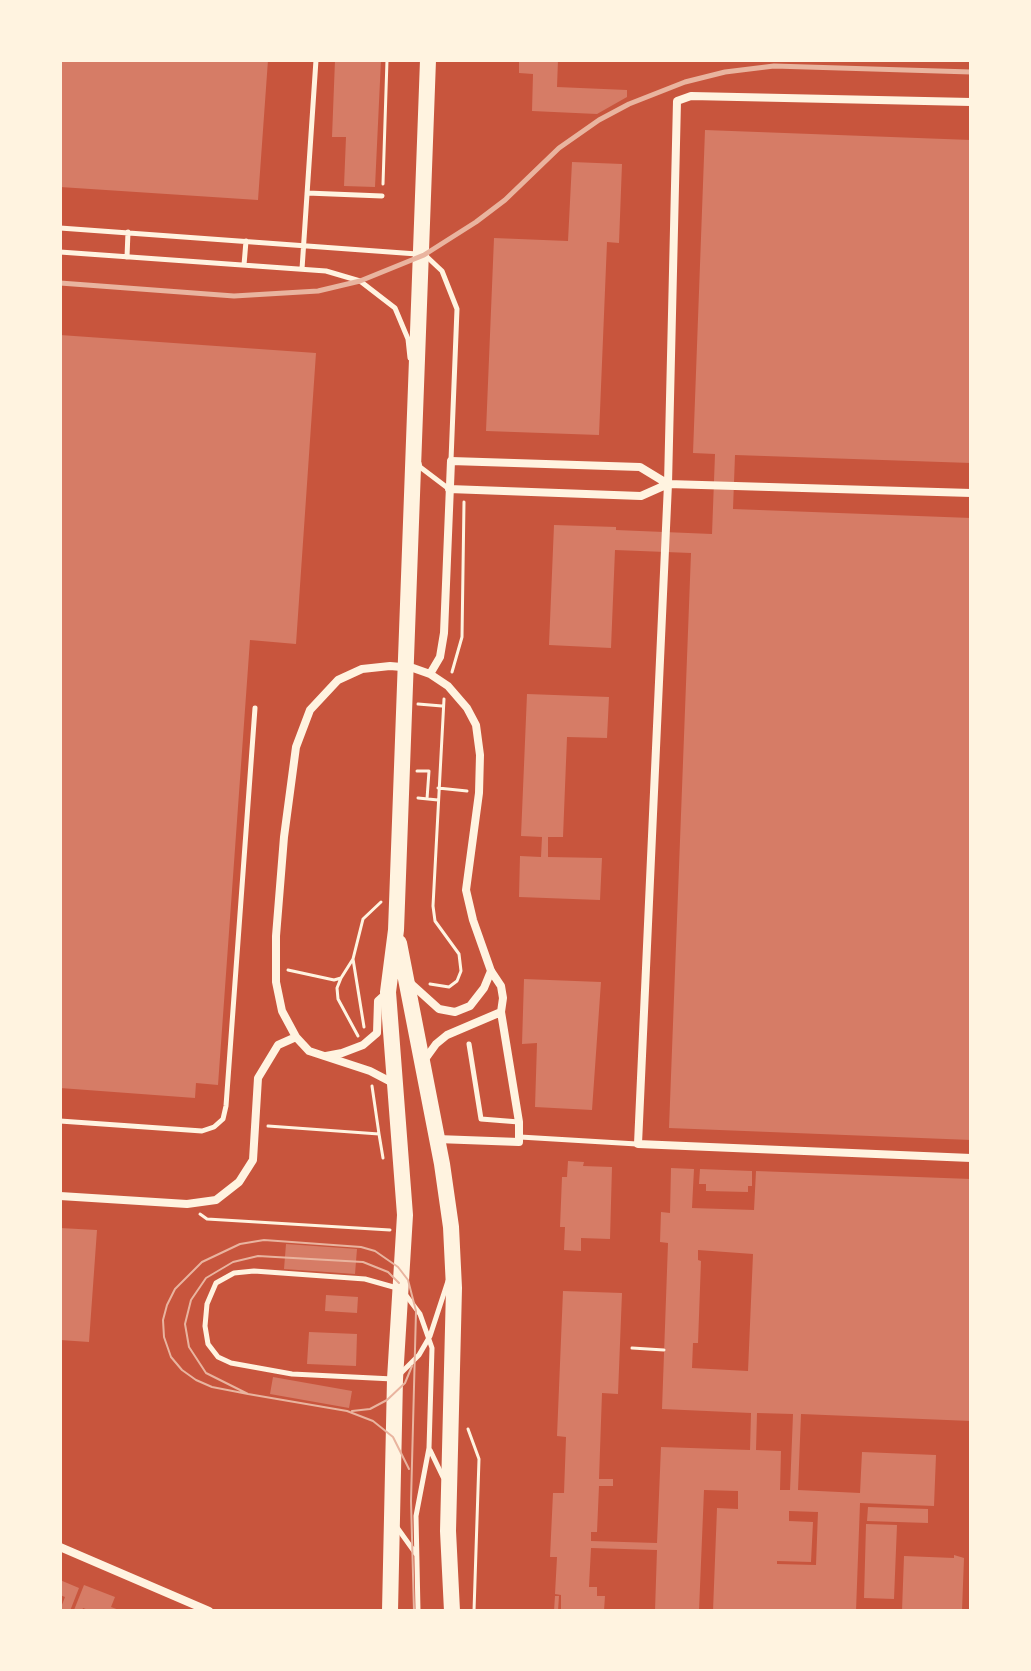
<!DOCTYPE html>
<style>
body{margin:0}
#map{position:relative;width:1031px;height:1671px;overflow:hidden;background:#c8553d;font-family:Arial,sans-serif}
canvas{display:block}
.frame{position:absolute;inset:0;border:62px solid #fff3e0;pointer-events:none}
</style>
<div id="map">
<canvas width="1031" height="1671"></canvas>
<div class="frame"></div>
</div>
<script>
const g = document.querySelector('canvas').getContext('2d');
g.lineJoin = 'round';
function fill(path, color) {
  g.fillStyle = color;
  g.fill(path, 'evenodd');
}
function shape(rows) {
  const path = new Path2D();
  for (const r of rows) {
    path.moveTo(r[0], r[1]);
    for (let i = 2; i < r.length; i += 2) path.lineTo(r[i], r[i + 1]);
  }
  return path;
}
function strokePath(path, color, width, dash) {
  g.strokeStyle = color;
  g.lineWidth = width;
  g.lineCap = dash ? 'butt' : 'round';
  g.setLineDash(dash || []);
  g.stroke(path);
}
const building = shape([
 [60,60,268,60,258,200,60,187],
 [335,60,381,60,375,187,344,186,346,137,332,137],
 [519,60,558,60,557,87,627,90,627,97,597,114,532,111,533,74,519,73],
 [705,130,971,140,971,463,735,455,733,509,971,518,971,1140,669,1128,691,553,615,550,611,648,549,645,554,525,616,527,616,530,712,534,715,454,693,453],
 [572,162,622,164,619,243,607,242,599,435,486,431,494,238,568,241],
 [60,335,316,353,296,644,250,640,218,1085,196,1083,195,1098,60,1088],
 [527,694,609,697,607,738,567,737,563,837,548,837,548,857,602,858,600,900,519,897,520,856,541,857,542,837,521,836],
 [524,979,601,982,592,1110,535,1107,537,1043,522,1044],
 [568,1161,584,1162,583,1166,612,1167,610,1239,581,1238,581,1251,564,1250,565,1227,560,1227,562,1177,567,1177],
 [671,1168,694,1169,692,1208,754,1210,756,1171,971,1179,971,1421,801,1414,798,1490,860,1493,862,1452,936,1455,934,1506,860,1503,856,1611,713,1611,717,1508,738,1509,738,1491,704,1490,699,1611,655,1611,657,1550,591,1548,589,1587,597,1587,597,1596,605,1596,604,1611,561,1611,561,1595,555,1594,557,1557,550,1557,553,1493,564,1493,566,1437,557,1436,563,1291,622,1293,618,1394,602,1393,599,1479,613,1479,613,1486,599,1486,597,1532,591,1532,591,1541,657,1543,661,1447,750,1450,751,1413,662,1409,668,1243,660,1242,661,1212,670,1213],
 [698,1250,753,1254,748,1371,692,1368,693,1343,698,1343,701,1261,698,1260],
 [757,1413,793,1414,790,1490,780,1490,781,1451,756,1450],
 [789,1511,818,1512,816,1565,777,1564,777,1561,811,1562,813,1522,789,1521],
 [700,1169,752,1171,752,1186,748,1186,748,1192,706,1191,706,1184,699,1184],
 [60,1228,97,1230,89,1342,60,1340],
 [286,1244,357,1249,355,1274,284,1269],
 [326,1295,358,1297,357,1313,325,1311],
 [309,1332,357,1334,356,1366,307,1364],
 [273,1377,352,1391,349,1408,270,1394],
 [868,1507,928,1509,928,1523,867,1521],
 [866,1524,897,1525,894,1599,864,1598],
 [954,1555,964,1558,962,1611,902,1611,904,1556,954,1558],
 [60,1580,79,1588,70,1611,60,1610,65,1597,60,1595],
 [84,1585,115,1597,111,1607,122,1611,91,1611,83,1608,82,1611,74,1610],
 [555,1596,559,1596,558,1611,554,1611]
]);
const path = shape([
 [383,184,387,60],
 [452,672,462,637,464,502],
 [418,704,442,706],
 [417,771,429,771,427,799],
 [438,788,467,791],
 [418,798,438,800],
 [353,959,364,1027],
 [288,970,334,980,341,978,353,959,363,919,381,902],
 [341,978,337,988,338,999,358,1036],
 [430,984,449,987,457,981,461,971,459,954,435,921,433,906,444,699],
 [372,1086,379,1134],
 [268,1126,379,1134,383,1158],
 [200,1214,207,1219,390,1230],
 [632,1348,664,1350],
 [468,1429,479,1459,474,1611]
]);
const service = shape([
 [307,193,382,196],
 [60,228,417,254],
 [60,252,326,271,360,281,395,308,408,339,410,358],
 [426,256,442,271,457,309,451,460],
 [127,257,128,232],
 [244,265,246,241],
 [302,269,316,60],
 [419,463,420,467,449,489],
 [469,1044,481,1119,519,1122],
 [60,1121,202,1131,214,1127,223,1119,226,1106,255,708],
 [520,1137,637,1144],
 [405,1294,420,1314,432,1348,429,1448,416,1516,418,1611],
 [400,1374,419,1355,430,1336,448,1281],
 [393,1379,292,1374,231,1363,218,1357,208,1344,205,1326,207,1304,216,1283,234,1273,254,1271,365,1279,397,1288],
 [430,1450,443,1477],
 [396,1526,416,1554]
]);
const minor = shape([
 [971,102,691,96,677,101,668,484,638,1144,971,1158],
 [449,489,641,496,668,484,971,493],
 [430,674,440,657,444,633,451,461,640,467,668,484],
 [408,981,439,1009,455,1012,470,1006,484,988,491,971],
 [326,1056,342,1053,363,1045,377,1033,378,1001,388,992],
 [423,1062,436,1044,447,1035,501,1012],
 [393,1083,370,1071,309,1051,296,1037,282,1011,276,982,276,936,284,837,296,747,310,710,338,680,362,669,390,666,413,668,430,674,448,686,467,708,476,725,480,755,479,793,466,890,473,920,491,971,501,986,503,998,501,1012,519,1122,519,1142,437,1139],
 [60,1196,187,1204,216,1200,239,1182,253,1160,258,1078,278,1045,296,1037],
 [60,1547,209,1611]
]);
const primary = shape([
 [399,943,442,1164,451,1227,454,1288,448,1531,452,1611],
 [390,1611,395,1379,405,1215,388,992,396,930,428,60]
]);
const tram = shape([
 [399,1283,388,1272,363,1262,258,1256,233,1262,206,1278,191,1300,185,1324,189,1347,206,1373,248,1394,347,1411,373,1421,393,1437,409,1469],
 [248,1394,212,1387,196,1380,182,1370,171,1357,164,1337,163,1320,167,1305,175,1289,202,1262,240,1244,264,1240,361,1247,375,1251,398,1267,408,1280,416,1311,411,1501,414,1611],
 [352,1411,370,1409,387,1400,405,1383,412,1366]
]);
const rail = shape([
 [60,283,234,296,318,291,360,281,424,255,476,222,505,200,559,148,599,120,629,104,685,82,725,72,774,66,971,72]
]);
fill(building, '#d67c66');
strokePath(path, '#fff3e0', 3);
strokePath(service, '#fff3e0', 5);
strokePath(minor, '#fff3e0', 8);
strokePath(primary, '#fff3e0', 16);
strokePath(tram, '#e9b49f', 2);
strokePath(rail, '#e9b49f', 5);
</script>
